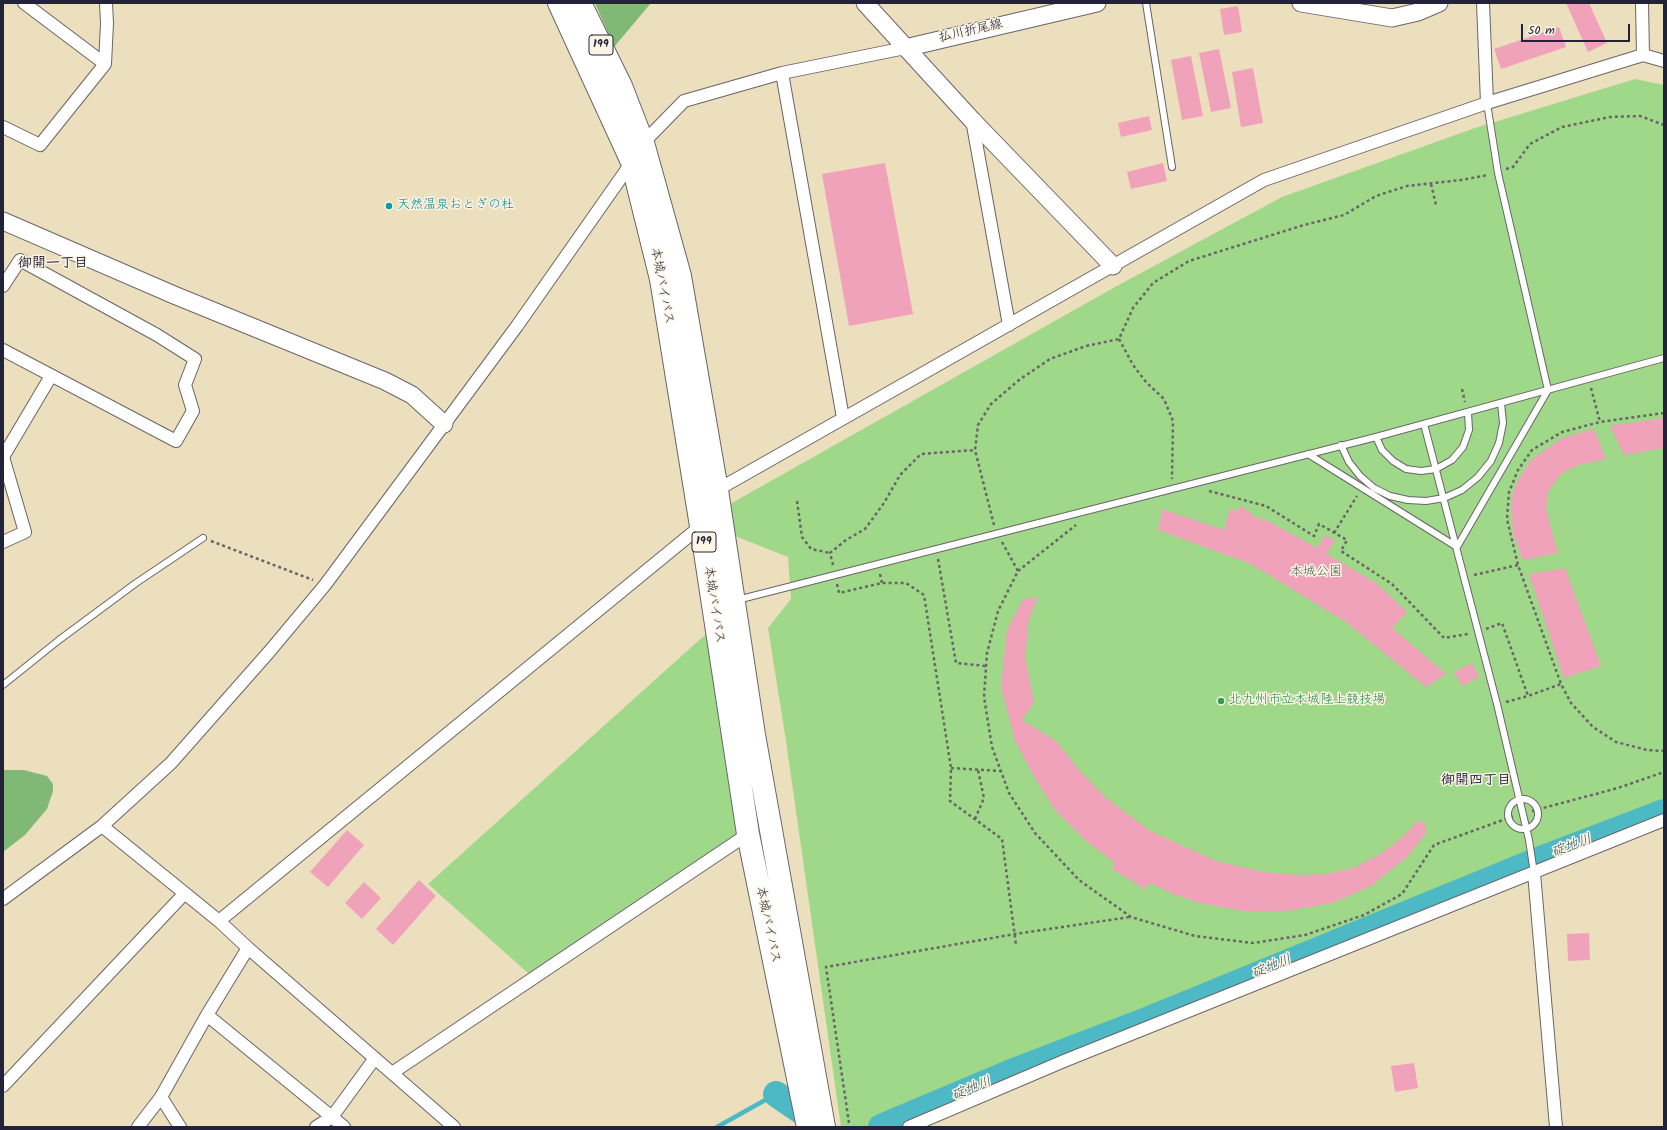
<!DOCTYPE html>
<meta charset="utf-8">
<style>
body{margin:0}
#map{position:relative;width:1667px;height:1130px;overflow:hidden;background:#ecdfbd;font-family:Kalam,sans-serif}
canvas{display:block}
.frame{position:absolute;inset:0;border:4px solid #22223b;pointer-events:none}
.scale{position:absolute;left:1521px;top:24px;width:109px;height:18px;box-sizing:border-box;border:2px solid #22223b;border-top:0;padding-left:5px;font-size:12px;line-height:14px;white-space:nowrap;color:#22223b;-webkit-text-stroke:3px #fcf5e5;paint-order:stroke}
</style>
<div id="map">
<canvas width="1667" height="1130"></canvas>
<div class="frame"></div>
<div class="scale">50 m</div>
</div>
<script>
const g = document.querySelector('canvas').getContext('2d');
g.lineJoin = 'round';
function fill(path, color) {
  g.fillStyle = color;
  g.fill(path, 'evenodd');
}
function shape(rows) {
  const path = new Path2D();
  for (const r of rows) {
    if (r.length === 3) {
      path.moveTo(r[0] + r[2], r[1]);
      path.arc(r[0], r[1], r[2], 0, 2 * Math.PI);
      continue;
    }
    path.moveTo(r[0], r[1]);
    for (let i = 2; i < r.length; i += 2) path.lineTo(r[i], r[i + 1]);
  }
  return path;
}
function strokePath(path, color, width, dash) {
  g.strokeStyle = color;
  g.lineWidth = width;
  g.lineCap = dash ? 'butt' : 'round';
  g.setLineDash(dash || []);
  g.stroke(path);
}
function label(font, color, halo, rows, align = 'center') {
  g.font = font + ' Kalam,"Klee One",sans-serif';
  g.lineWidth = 3;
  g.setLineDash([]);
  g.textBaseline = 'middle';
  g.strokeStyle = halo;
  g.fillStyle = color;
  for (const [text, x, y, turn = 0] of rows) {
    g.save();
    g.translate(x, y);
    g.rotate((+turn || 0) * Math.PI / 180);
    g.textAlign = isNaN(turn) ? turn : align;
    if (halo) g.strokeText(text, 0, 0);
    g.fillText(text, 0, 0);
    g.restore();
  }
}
const green = shape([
 [1635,79,1664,85,1664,810,1528,861,1334,942,874,1127,841,1127,786,741,768,628,791,599,788,557,735,536,730,504,1115,287,1282,197,1475,128],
 [706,634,737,838,538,982,428,884]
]);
const forest = shape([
 [595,3,651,3,614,47],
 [3,770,24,770,47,776,53,784,53,791,47,809,25,835,3,852]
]);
const stream = shape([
 [717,1127,776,1094]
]);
const river = shape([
 [776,1094,821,1125],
 [881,1127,1009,1073,1147,1020,1533,862,1664,812]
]);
const building = shape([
 [1566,3,1589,3,1607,43,1588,52],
 [1238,6,1242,32,1224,35,1220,9],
 [1559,27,1566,47,1501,69,1494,49],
 [1219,49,1231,108,1211,112,1199,53],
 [1191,56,1203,116,1182,120,1171,60],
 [1253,68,1263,123,1241,127,1232,72],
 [1149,116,1152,130,1121,137,1118,123],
 [885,163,913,314,849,326,822,174],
 [1163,163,1167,181,1131,189,1127,172],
 [1664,418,1664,448,1624,455,1610,426],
 [1594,429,1606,459,1578,465,1561,474,1548,492,1546,510,1558,553,1523,560,1513,534,1511,497,1518,480,1532,459,1562,438],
 [1240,506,1252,513,1250,515,1270,522,1317,548,1325,535,1335,540,1327,554,1376,583,1407,612,1392,628,1446,674,1426,687,1346,622,1251,564,1158,530,1162,509,1224,530,1230,509,1237,511],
 [1565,568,1601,666,1564,678,1529,574],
 [1038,597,1029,618,1025,658,1034,702,1022,720,1056,741,1077,768,1106,798,1150,831,1216,861,1263,872,1296,875,1328,874,1356,867,1378,855,1397,842,1419,820,1426,825,1426,833,1408,856,1371,886,1332,903,1280,912,1242,911,1200,903,1173,894,1150,883,1145,889,1112,869,1115,863,1085,840,1055,810,1035,778,1015,741,1001,687,1007,630,1023,599],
 [1472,663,1479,677,1462,686,1454,672],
 [347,830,364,845,328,887,310,872],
 [419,880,436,896,393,945,376,929],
 [364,882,381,898,362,919,345,903],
 [1589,933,1590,960,1568,961,1567,934],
 [1414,1063,1418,1088,1395,1092,1391,1066]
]);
const path = shape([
 [1506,169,1513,167,1530,144,1562,127,1610,117,1640,116,1664,125],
 [1431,184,1436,205],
 [1119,339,1133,365,1146,382,1164,399,1173,421,1172,479],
 [1591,388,1600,422],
 [1462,389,1465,402],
 [1664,413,1600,422,1562,432,1532,450,1518,470,1509,492,1507,519,1518,565,1561,684,1571,703,1593,727,1616,742,1647,750,1664,751],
 [1209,491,1266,506,1314,536,1319,524,1347,540,1341,551,1392,584,1444,638,1468,634],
 [797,501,802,537,811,549,830,553],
 [994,525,975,450,978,425,991,404,1019,380,1050,359,1086,346,1119,339,1133,308,1153,283,1189,261,1304,225,1344,215,1376,196,1407,186,1461,180,1488,175],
 [1334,533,1357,496],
 [211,541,313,580],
 [1002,542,1018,571,998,611,987,653,984,697,992,747,1009,793,1035,833,1079,880,1131,917,1195,936,1253,943,1305,935,1364,915,1402,894,1434,845,1514,816],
 [938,559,956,663,986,666],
 [833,565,830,553,846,540,865,529,884,503,900,475,921,454,975,450],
 [1018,571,1076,525],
 [880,574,882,583],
 [1474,575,1518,565],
 [837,584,839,593,882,583,906,583,924,595,951,768,950,801,1002,839,1016,945],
 [1486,629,1502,623,1528,696,1561,684],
 [1506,702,1528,696],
 [951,768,1001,771],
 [1532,811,1618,788,1664,772],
 [975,819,984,798,978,770],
 [849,1123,826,967,1015,934,1130,917]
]);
const lane = shape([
 [1146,3,1172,167],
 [1424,424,1497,704,1529,840,1534,873],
 [1376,437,1382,450,1393,461,1406,469,1421,471,1436,469,1452,460,1463,447,1469,430,1468,412],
 [1341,445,1349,462,1360,476,1374,488,1390,496,1408,500,1426,501,1444,498,1462,490,1478,477,1491,461,1499,443,1503,423,1501,403],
 [1308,454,1457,547,1548,390,1498,173,1487,103],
 [737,600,1376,437,1664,358],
 [3,685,59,640,136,583,203,538],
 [1523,814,15]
]);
const street = shape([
 [24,3,105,64],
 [1483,3,1487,103],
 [1642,3,1643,55],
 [782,73,843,418],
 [972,120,1009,325],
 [3,127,40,145,105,64,107,23,106,3],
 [3,286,20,260,157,335,195,359,185,385,193,411,176,441,3,350],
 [717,490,1264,180,1487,103,1643,55,1664,61],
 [3,542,25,532,3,457,51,376],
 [102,826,219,921,248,948,454,1127],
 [1534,873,1556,1127],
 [3,899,102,826,171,763,269,652,325,585,517,326,632,162,643,143,684,101,782,73,905,48],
 [219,921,701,526],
 [207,1015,344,1127],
 [392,1073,748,834],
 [3,1086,185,893],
 [161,1097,180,1127],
 [138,1127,161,1097,207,1015,248,948],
 [316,1127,332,1117,375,1058],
 [909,1127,1064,1061,1664,820]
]);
const secondary = shape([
 [865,3,972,120,1113,266],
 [1301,3,1392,18,1418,12,1439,3],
 [905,48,1097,3],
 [3,221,174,295,385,381,412,395,444,424]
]);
const highway = shape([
 [559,3,632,162,661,279,701,526,748,834,808,1127],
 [580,3,621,86,643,143,680,276,717,490,754,735,824,1127]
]);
const markers = [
 [389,206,4,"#0f9aa8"],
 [1221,701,4,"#2e9e5b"]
];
const shields = [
 [601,45,24],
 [704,542,24]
];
const shieldNames = [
 ["199",601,45],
 ["199",704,542]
];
const streetNames = [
 ["払川折尾線",971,32,-13],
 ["本城バイパス",661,286,79],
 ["本城バイパス",713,605,81],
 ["本城バイパス",767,925,78]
];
const cultureNames = [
 ["天然温泉おとぎの杜",397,206]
];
const parkNames = [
 ["本城公園",1316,573]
];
const leisureNames = [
 ["北九州市立本城陸上競技場",1229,701]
];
const neighbourhoodNames = [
 ["御開一丁目",53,265],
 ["御開四丁目",1476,782]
];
const waterNames = [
 ["碇地川",1572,847,-21],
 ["碇地川",1272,968,-22],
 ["碇地川",972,1090,-22]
];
fill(green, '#a0d88a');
fill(forest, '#80b876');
strokePath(stream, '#4cb9c5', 4.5);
strokePath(river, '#4cb9c5', 26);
fill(building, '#f0a2ba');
strokePath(lane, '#696468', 8);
strokePath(street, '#696468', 14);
strokePath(secondary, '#696468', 19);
strokePath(highway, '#696468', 24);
strokePath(path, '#696468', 2.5, [3, 3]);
strokePath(lane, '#fff', 6);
strokePath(street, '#fff', 12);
strokePath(secondary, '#fff', 17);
strokePath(highway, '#fff', 22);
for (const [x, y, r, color] of markers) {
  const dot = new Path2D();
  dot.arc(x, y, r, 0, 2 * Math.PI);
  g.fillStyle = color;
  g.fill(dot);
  strokePath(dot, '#fcf5e5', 1.5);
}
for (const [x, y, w] of shields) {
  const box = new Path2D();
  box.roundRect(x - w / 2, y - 10, w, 20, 3);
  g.fillStyle = '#fcf5e5';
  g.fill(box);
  strokePath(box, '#22223b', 1);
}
label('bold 12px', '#22223b', null, shieldNames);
label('13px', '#22223b', '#fcf5e5', streetNames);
label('13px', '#0d838f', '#fcf5e5', cultureNames, 'left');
label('13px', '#485953', '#fcf5e5', parkNames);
label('13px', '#27864d', '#fcf5e5', leisureNames, 'left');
label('bold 14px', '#22223b', '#fcf5e5', neighbourhoodNames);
label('italic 14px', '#31576b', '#fcf5e5', waterNames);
</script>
